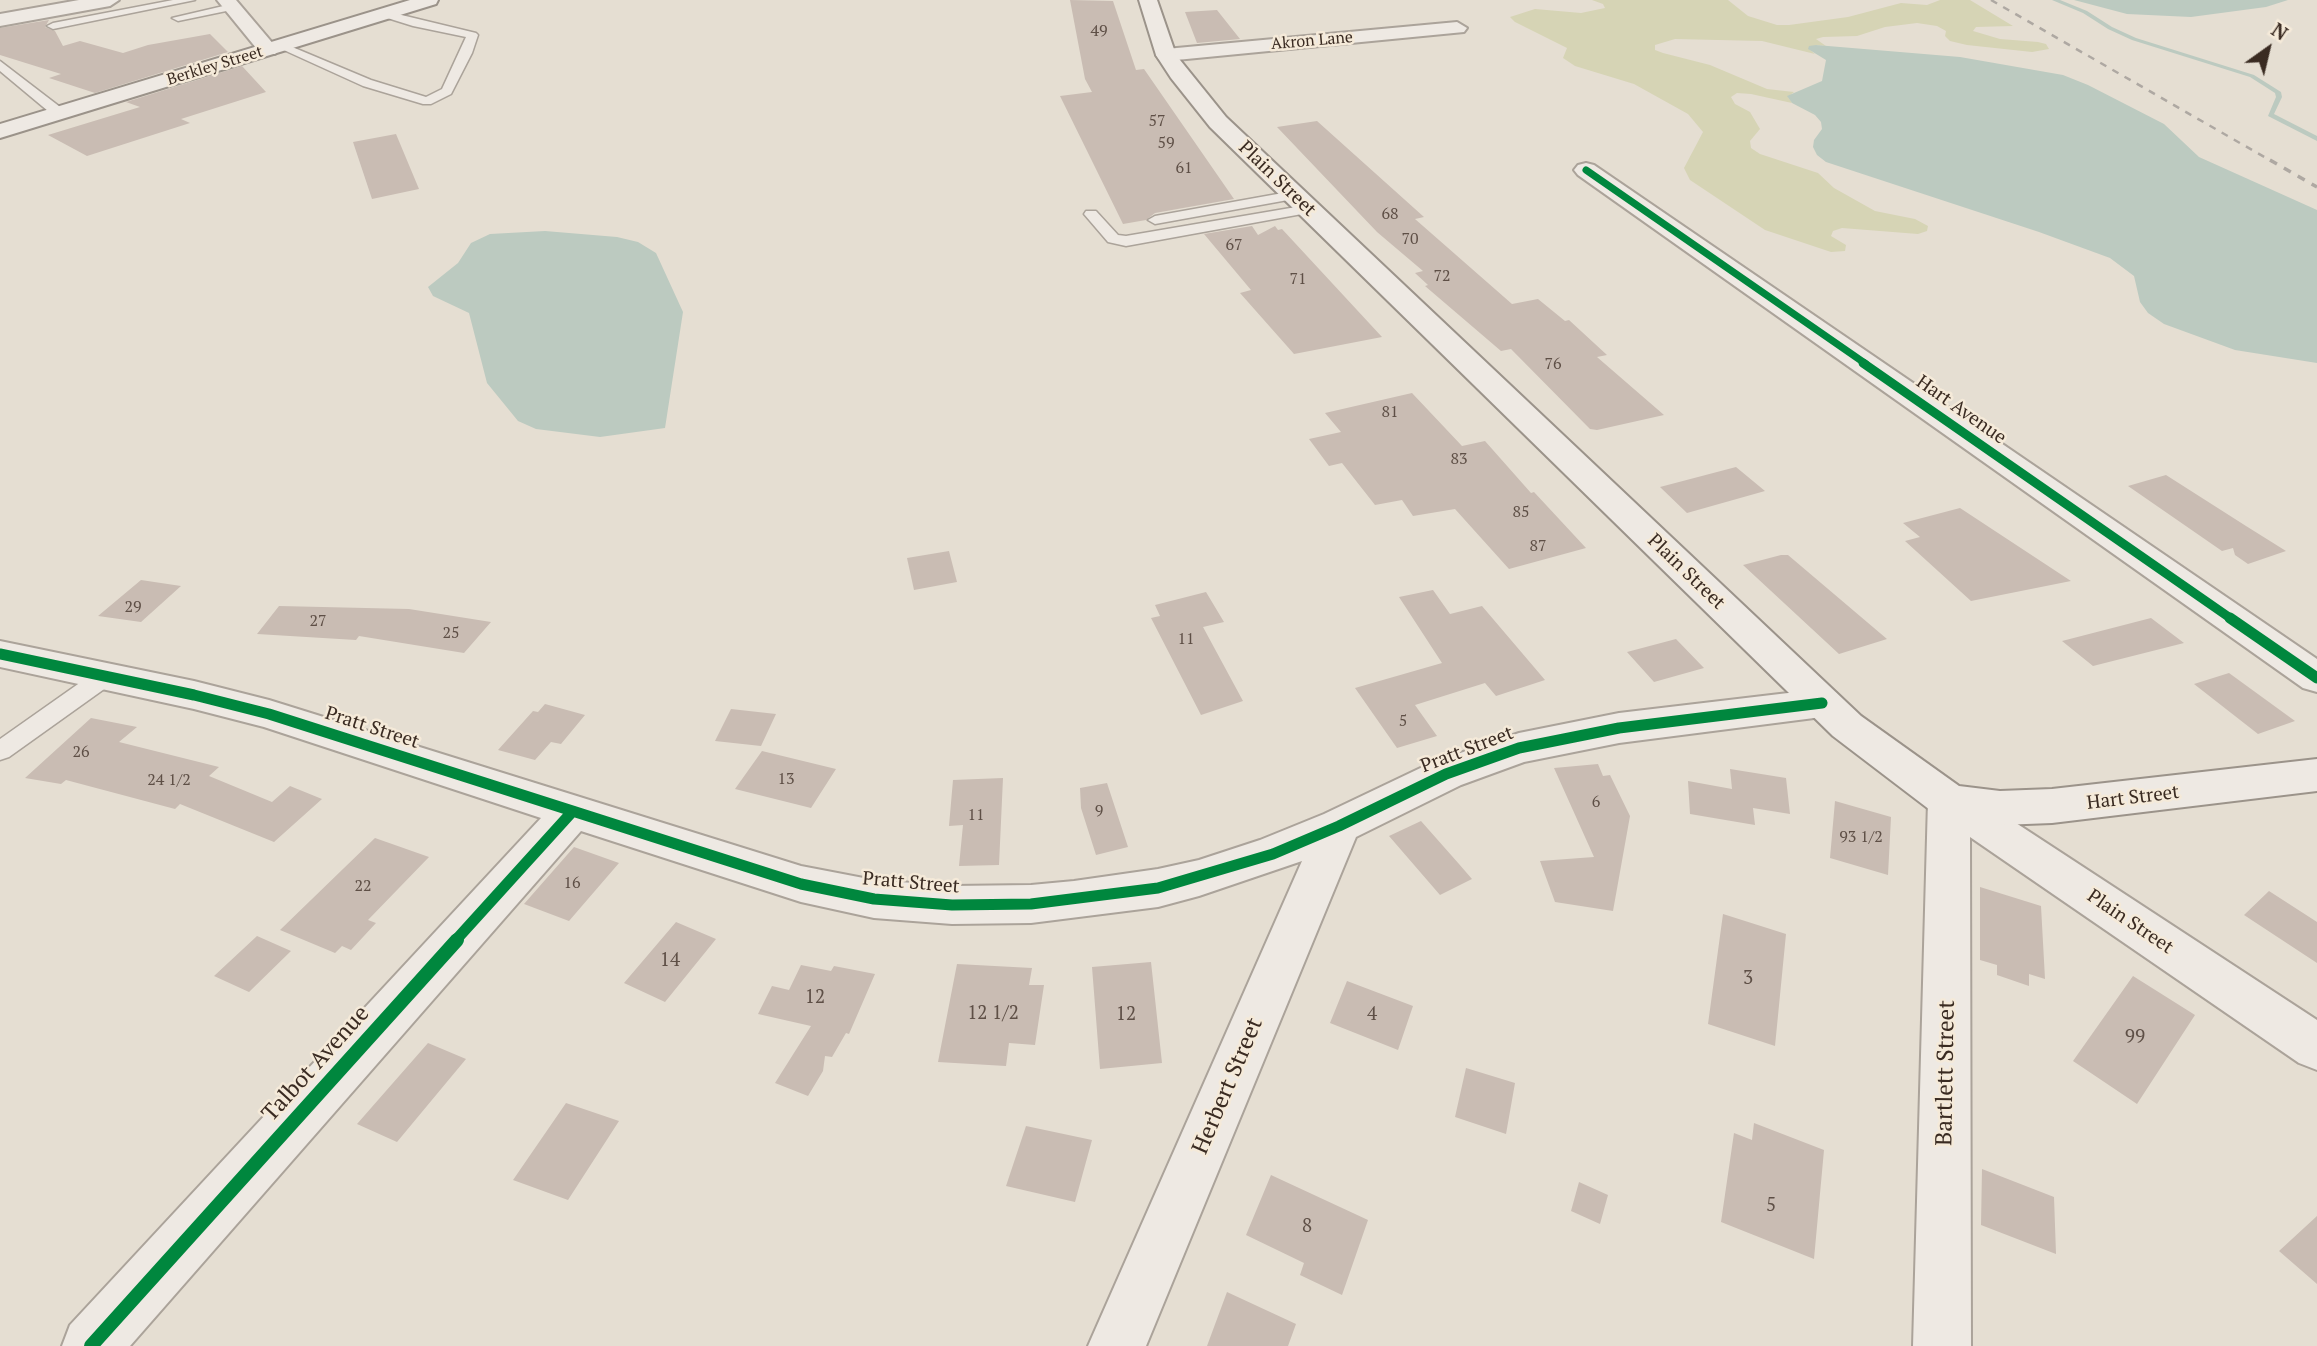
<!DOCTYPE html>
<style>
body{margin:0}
#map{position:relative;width:2317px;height:1346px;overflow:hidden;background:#e5ded2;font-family:"PT Serif",serif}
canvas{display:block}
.north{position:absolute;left:2233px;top:14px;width:70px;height:70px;-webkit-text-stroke:5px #f5ead9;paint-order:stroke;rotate:34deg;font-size:19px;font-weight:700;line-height:28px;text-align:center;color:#3a2b22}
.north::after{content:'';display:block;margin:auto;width:24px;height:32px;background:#3a2b22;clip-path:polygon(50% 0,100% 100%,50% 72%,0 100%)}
</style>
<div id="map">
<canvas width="2317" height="1346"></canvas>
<div class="north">N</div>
</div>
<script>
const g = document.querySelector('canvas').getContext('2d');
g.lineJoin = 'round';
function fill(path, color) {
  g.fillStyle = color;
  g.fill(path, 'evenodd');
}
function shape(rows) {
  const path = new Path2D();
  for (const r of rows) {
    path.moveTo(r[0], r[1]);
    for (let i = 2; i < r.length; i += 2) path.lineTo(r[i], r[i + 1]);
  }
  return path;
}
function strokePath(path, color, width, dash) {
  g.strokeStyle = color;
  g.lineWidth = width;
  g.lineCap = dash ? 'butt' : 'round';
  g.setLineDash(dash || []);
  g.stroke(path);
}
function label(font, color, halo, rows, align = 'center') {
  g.font = font + ' "PT Serif",serif';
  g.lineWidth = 5;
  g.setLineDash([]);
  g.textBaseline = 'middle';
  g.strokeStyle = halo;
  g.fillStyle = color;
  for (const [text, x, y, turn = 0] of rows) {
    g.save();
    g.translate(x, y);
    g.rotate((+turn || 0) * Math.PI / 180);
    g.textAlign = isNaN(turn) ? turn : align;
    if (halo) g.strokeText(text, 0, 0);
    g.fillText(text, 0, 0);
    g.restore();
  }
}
const green = shape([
 [1592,0,1728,0,1748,16,1777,25,1789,25,1848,17,1901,3,1927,5,1940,0,1970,0,2013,26,1976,27,1973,31,2000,39,2038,42,2046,44,2049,49,2032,52,1967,45,1950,41,1945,36,1946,31,1937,26,1917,23,1885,27,1857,36,1823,37,1816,39,1826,46,1816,45,1809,49,1815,54,1762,41,1675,39,1655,45,1655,50,1663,53,1710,65,1767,89,1794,92,1788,97,1792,103,1751,94,1737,93,1731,97,1735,104,1750,112,1760,129,1750,141,1751,148,1760,154,1818,173,1834,188,1875,211,1915,219,1928,226,1927,231,1918,234,1842,228,1833,231,1831,236,1846,245,1845,251,1831,252,1765,230,1690,180,1684,168,1703,132,1688,114,1634,84,1575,66,1563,58,1567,48,1515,22,1510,17,1535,9,1581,13,1605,8,1603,4]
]);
const water = shape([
 [2074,0,2288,0,2266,7,2191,17,2127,14],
 [1816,45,1960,57,2063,75,2088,85,2164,124,2199,157,2317,210,2317,363,2235,350,2164,324,2148,313,2140,302,2134,276,2110,258,2039,232,1826,162,1817,155,1813,147,1814,140,1822,129,1821,122,1815,115,1792,103,1787,96,1822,81,1826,60,1808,49,1809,46],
 [545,231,617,237,638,242,656,253,683,312,665,428,600,437,536,429,518,421,487,383,469,313,433,296,428,287,458,263,471,243,490,234]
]);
const stream = shape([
 [2052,0,2060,0,2087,11,2112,27,2136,38,2254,75,2281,92,2282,97,2274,114,2317,136,2317,141,2268,116,2276,97,2275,93,2250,77,2132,40,2108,29,2083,13,2052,0]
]);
const building = shape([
 [1070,0,1113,1,1136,70,1144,69,1234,199,1155,213,1146,220,1123,224,1060,96,1092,92,1085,79],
 [1217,10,1240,39,1197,43,1185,12],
 [49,20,45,27,55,31,63,46,80,41,123,53,148,45,210,34,228,52,95,93,49,78,61,74,0,55,0,28],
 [242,66,266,92,181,119,190,123,87,156,48,135,140,107,126,102],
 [1317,121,1424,217,1415,219,1512,304,1538,299,1565,321,1569,320,1607,355,1597,357,1664,415,1597,430,1590,429,1511,349,1501,351,1425,286,1428,285,1415,273,1423,271,1377,232,1277,127],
 [396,134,419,189,372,199,353,142],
 [1252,226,1258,235,1275,226,1278,230,1282,229,1382,337,1294,354,1240,293,1251,290,1204,234],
 [1412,393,1462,446,1485,441,1531,493,1534,492,1586,548,1509,569,1455,509,1413,516,1402,500,1375,505,1342,463,1329,466,1309,439,1341,432,1325,413],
 [1736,467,1765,491,1687,513,1660,487],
 [2166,475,2246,526,2286,551,2248,564,2235,555,2233,548,2222,551,2128,486],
 [1960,508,2071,581,1971,601,1905,541,1920,537,1903,523],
 [949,551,957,582,914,590,907,558],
 [1781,555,1788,555,1887,639,1839,654,1743,565],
 [141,580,181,586,141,622,98,616],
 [1433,590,1450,614,1482,606,1545,680,1496,696,1485,683,1415,705,1437,736,1397,748,1355,688,1442,663,1399,597],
 [1206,592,1224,622,1203,627,1243,701,1201,715,1151,618,1160,616,1155,605],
 [279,606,409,609,491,622,464,653,359,636,356,640,257,634],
 [2151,618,2184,643,2093,666,2062,641],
 [1676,639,1704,668,1654,682,1627,652],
 [2229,673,2295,721,2258,734,2194,684],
 [545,704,585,715,561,744,551,742,535,760,498,750,533,711,538,712],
 [731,709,776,714,761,746,715,741],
 [91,718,137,727,119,742,219,767,209,776,272,802,290,786,322,799,274,842,180,804,175,809,66,780,61,784,25,778],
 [762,751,836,769,811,808,735,789],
 [1598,764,1603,776,1610,775,1630,816,1613,911,1555,902,1540,861,1594,857,1554,768],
 [1730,769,1786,778,1790,814,1753,808,1755,825,1690,814,1688,781,1732,789],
 [1003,778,999,865,959,866,963,825,949,826,953,780],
 [1107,783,1128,847,1096,855,1081,808,1080,788],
 [1835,801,1891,817,1888,875,1830,858],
 [1421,821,1459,864,1472,879,1440,895,1389,836],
 [375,838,429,857,368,920,376,923,351,950,342,946,335,953,280,930],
 [574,847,619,863,569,921,524,904],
 [1980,887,2041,906,2045,979,2029,974,2029,986,1997,975,1997,965,1980,960],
 [2269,891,2317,922,2317,963,2244,915],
 [1723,914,1786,934,1775,1046,1708,1024],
 [676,922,716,939,665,1002,624,983],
 [257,936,291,951,249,992,214,976],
 [1151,962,1162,1063,1100,1069,1092,967],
 [957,964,1032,968,1029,985,1044,985,1035,1045,1009,1043,1006,1066,938,1062],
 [801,965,831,971,834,966,875,974,849,1034,846,1033,832,1057,825,1056,823,1071,808,1096,775,1083,811,1026,758,1014,772,986,789,990],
 [2133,976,2195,1015,2137,1104,2073,1061],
 [1347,981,1413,1006,1398,1050,1330,1023],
 [428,1043,466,1059,397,1142,357,1124],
 [1466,1068,1515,1083,1506,1134,1455,1117],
 [566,1103,619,1121,568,1200,513,1180],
 [1754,1123,1824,1150,1814,1259,1721,1222,1734,1133,1752,1140],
 [1026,1126,1092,1140,1075,1202,1006,1186],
 [1982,1169,2054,1197,2056,1254,1981,1225],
 [1271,1175,1368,1220,1342,1295,1300,1275,1304,1263,1246,1235],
 [1579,1182,1608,1195,1600,1224,1571,1211],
 [2317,1216,2317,1284,2279,1251],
 [1227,1292,1296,1324,1288,1346,1207,1346]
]);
const service = shape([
 [173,0,195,0,53,29,47,26,53,23,173,0],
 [232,4,238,7,236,9,178,21,172,18,232,4],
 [385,11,476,33,478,35,472,53,451,94,431,104,423,104,363,86,275,46,285,44,371,80,426,97,442,89,466,37,413,26,381,16,379,14,385,11],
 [0,61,64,110,64,116,54,116,0,71,0,61],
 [1294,191,1299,192,1299,198,1155,224,1148,220,1155,216,1294,191],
 [1308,205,1315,209,1313,212,1126,246,1108,242,1084,214,1086,211,1096,211,1118,235,1126,236,1308,205],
 [106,668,114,670,117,676,114,682,9,757,0,760,0,739,98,670,106,668]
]);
const minor = shape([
 [79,0,119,0,110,6,0,26,0,14,79,0],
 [217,0,236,0,275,46,278,50,275,54,261,54,217,0],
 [1457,22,1467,28,1464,32,1166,61,1159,59,1156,55,1159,51,1166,49,1457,22],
 [1586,163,1594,165,2317,659,2317,692,2303,688,1578,175,1574,170,1578,165,1586,163],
 [0,641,194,681,269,700,801,866,874,880,952,886,1031,885,1074,881,1158,869,1199,860,1260,840,1324,814,1431,763,1519,733,1619,713,1822,689,1836,693,1842,703,1836,713,1822,717,1619,743,1524,762,1461,785,1356,837,1146,1346,1088,1346,1302,861,1199,896,1158,907,1031,923,952,924,874,918,801,902,581,831,130,1346,62,1346,70,1325,541,818,264,727,194,709,0,667,0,641],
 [1949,785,1964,789,2317,1020,2317,1070,2299,1063,1970,837,1971,1346,1913,1346,1928,801,1934,789,1949,785]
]);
const secondary = shape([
 [410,0,438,0,436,4,0,138,0,124,410,0],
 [1139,0,1157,0,1176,55,1226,117,1861,716,1959,786,2000,791,2052,789,2317,759,2317,791,2052,823,2000,825,1934,813,1833,736,1210,127,1171,78,1156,55,1139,0]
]);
const railFar1 = shape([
 [1991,0,2273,162]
]);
const rail = shape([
 [2270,160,2317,187]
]);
const cyclewayFar3 = shape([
 [1586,170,1866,364]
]);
const cyclewayFar2 = shape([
 [1863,363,2233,620]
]);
const cyclewayFar1 = shape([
 [2230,618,2317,678],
 [0,654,194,695,269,714,801,884,874,899,952,905,1031,904,1158,888,1273,854,1339,826,1446,774,1519,748,1619,728,1822,703],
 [455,941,572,812]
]);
const cycleway = shape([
 [91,1346,457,940]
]);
const numberNames = [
 ["49",1099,31],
 ["57",1157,121],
 ["59",1166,143],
 ["61",1184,168],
 ["68",1390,214],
 ["70",1410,239],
 ["67",1234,245],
 ["72",1442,276],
 ["71",1298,279],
 ["76",1553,364],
 ["81",1390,412],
 ["83",1459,459],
 ["85",1521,512],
 ["87",1538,546],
 ["29",133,607],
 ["27",318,621],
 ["25",451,633],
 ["11",1186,639],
 ["5",1403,721],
 ["26",81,752],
 ["13",786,779],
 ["24 1/2",169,780],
 ["6",1596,802],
 ["9",1099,811],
 ["11",976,815],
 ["93 1/2",1861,837],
 ["16",572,883],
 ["22",363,886]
];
const farStreetnames = [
 ["Akron Lane",1312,41,-5],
 ["Berkley Street",215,66,-17]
];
const streetNames = [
 ["Plain Street",1277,179,44],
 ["Hart Avenue",1961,410,35],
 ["Plain Street",1686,572,44],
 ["Pratt Street",372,728,18],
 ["Pratt Street",1467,750,-21],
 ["Hart Street",2133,798,-7],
 ["Pratt Street",911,883,5],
 ["Plain Street",2130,922,34]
];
const nearNumbernames = [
 ["14",670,961],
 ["3",1748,979],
 ["12",815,998],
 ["12 1/2",993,1014],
 ["12",1126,1015],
 ["4",1372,1015],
 ["99",2135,1038],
 ["5",1771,1206],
 ["8",1307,1227]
];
const nearStreetnames = [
 ["Talbot Avenue",316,1064,-48],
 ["Bartlett Street",1946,1073,-89],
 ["Herbert Street",1228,1086,-67]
];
fill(green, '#d6d4b5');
fill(water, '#bccac0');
fill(stream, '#bccac0');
fill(building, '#c9bcb3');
strokePath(service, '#aba39a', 3);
strokePath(minor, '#aba39a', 4);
strokePath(secondary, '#9b938a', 4);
fill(service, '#eee9e3');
fill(minor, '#eee9e3');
fill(secondary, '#eee9e3');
strokePath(railFar1, '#aea8a2', 2.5, [7, 7]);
strokePath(rail, '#aea8a2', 3.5, [8, 8]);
strokePath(cyclewayFar3, '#00873e', 7);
strokePath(cyclewayFar2, '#00873e', 9);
strokePath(cyclewayFar1, '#00873e', 11);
strokePath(cycleway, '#00873e', 14);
label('16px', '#5e4f46', null, numberNames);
label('16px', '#3a2b22', '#f5ead9', farStreetnames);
label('19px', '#3a2b22', '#f5ead9', streetNames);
label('19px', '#5e4f46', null, nearNumbernames);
label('23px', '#3a2b22', '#f5ead9', nearStreetnames);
</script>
